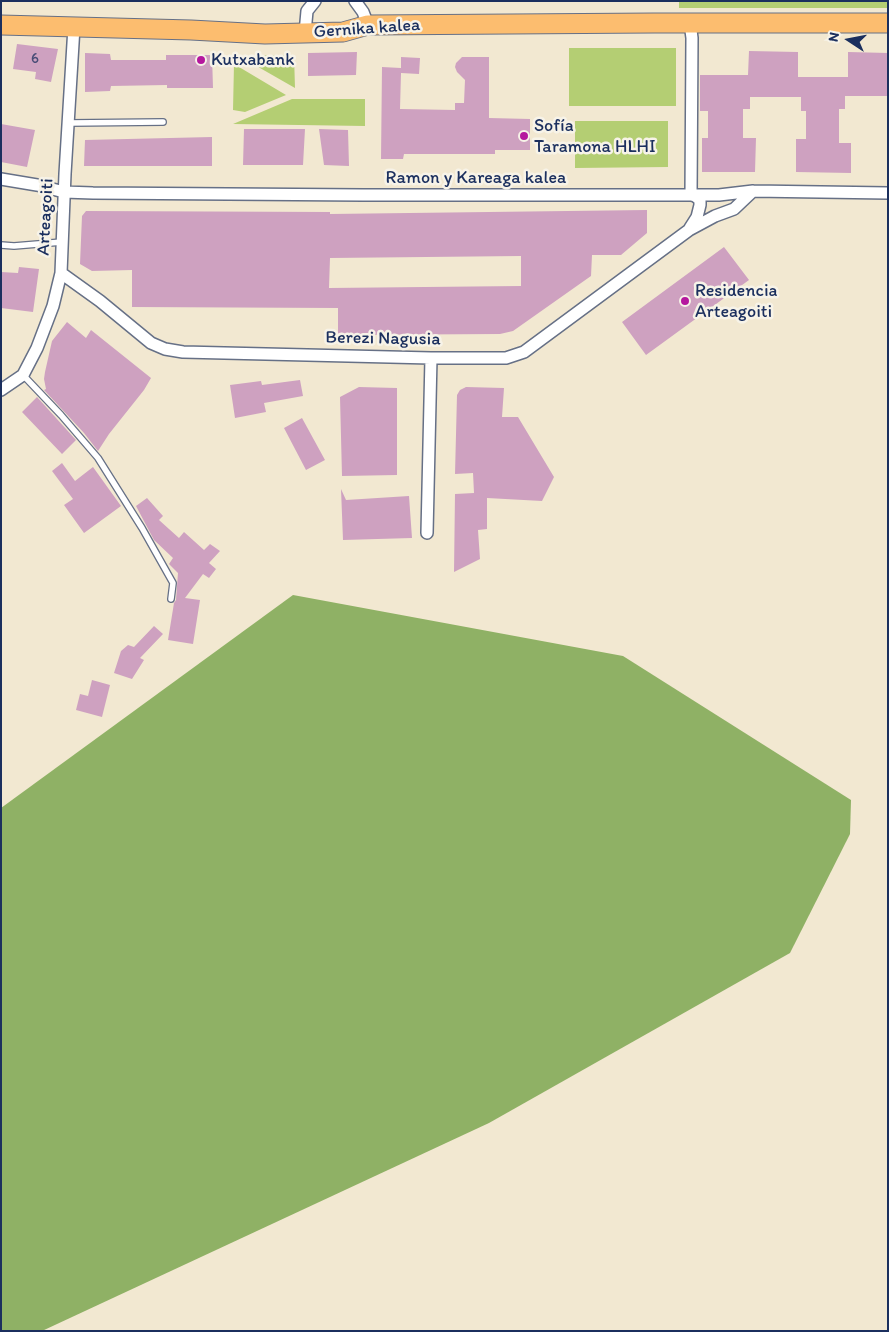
<!DOCTYPE html>
<meta charset="utf-8">
<style>
body{margin:0}
#map{position:relative;width:889px;height:1332px;overflow:hidden;background:#f2e8d1;font-family:Itim,sans-serif}
canvas{display:block}
.frame{position:absolute;inset:0;border:2px solid #1b2f5e;pointer-events:none}
.north{position:absolute;left:824px;top:15px;width:50px;height:50px;-webkit-text-stroke:4px #f7f3e8;paint-order:stroke;rotate:281deg;font-size:14px;font-weight:700;line-height:20px;text-align:center;color:#1b2f5e}
.north::after{content:'';display:block;margin:auto;width:18px;height:22px;background:#1b2f5e;clip-path:polygon(50% 0,100% 100%,50% 72%,0 100%)}
</style>
<div id="map">
<canvas width="889" height="1332"></canvas>
<div class="frame"></div>
<div class="north">N</div>
</div>
<script>
const g = document.querySelector('canvas').getContext('2d');
g.lineJoin = 'round';
function fill(path, color) {
  g.fillStyle = color;
  g.fill(path, 'evenodd');
}
function shape(rows) {
  const path = new Path2D();
  for (const r of rows) {
    path.moveTo(r[0], r[1]);
    for (let i = 2; i < r.length; i += 2) path.lineTo(r[i], r[i + 1]);
  }
  return path;
}
function strokePath(path, color, width, dash) {
  g.strokeStyle = color;
  g.lineWidth = width;
  g.lineCap = dash ? 'butt' : 'round';
  g.setLineDash(dash || []);
  g.stroke(path);
}
function label(font, color, halo, rows, align = 'center') {
  g.font = font + ' Itim,sans-serif';
  g.lineWidth = 5;
  g.setLineDash([]);
  g.textBaseline = 'middle';
  g.strokeStyle = halo;
  g.fillStyle = color;
  for (const [text, x, y, turn = 0] of rows) {
    g.save();
    g.translate(x, y);
    g.rotate((+turn || 0) * Math.PI / 180);
    g.textAlign = isNaN(turn) ? turn : align;
    if (halo) g.strokeText(text, 0, 0);
    g.fillText(text, 0, 0);
    g.restore();
  }
}
const green = shape([
 [679,1,888,1,888,8,679,8],
 [569,48,676,48,676,106,569,106],
 [294,55,295,88,239,56],
 [234,64,286,95,245,112,233,110],
 [292,99,365,99,365,126,233,124],
 [575,121,668,121,668,167,575,168]
]);
const forest = shape([
 [293,595,623,656,851,800,850,834,790,953,489,1123,42,1331,1,1331,1,808]
]);
const building = shape([
 [17,44,58,49,51,82,35,79,36,72,13,69],
 [749,51,798,52,798,77,848,77,848,52,888,53,888,96,845,96,845,109,839,109,839,143,851,143,851,173,796,172,796,139,806,139,806,111,801,111,801,97,750,97,750,109,743,109,743,138,756,138,755,172,702,172,702,138,708,138,708,111,700,111,700,75,748,75],
 [357,52,356,75,308,76,308,53],
 [85,53,110,54,111,60,166,60,166,55,212,55,213,88,167,88,167,85,111,86,110,91,85,92],
 [401,57,420,58,419,74,401,73,400,109,455,110,455,103,464,103,465,80,457,72,455,67,456,63,462,57,489,57,489,118,530,119,530,150,495,150,495,154,404,154,403,159,381,159,382,67,401,68],
 [1,124,35,130,27,167,1,162],
 [244,129,305,129,303,165,243,165],
 [319,129,348,130,349,166,324,165],
 [212,137,212,166,84,166,85,140],
 [647,210,647,233,621,255,592,255,591,276,513,331,500,334,338,335,338,308,132,307,132,270,92,271,80,264,82,216,86,211,330,212,330,214],
 [521,256,521,286,329,288,330,258],
 [724,247,749,280,646,355,622,322],
 [19,267,39,269,33,312,1,308,1,272,18,273],
 [67,322,86,338,91,330,151,378,144,390,109,434,98,451,84,433,44,390,46,389,44,379,45,372,52,341],
 [300,380,303,396,264,403,266,412,235,418,230,385,261,381,262,385],
 [359,387,397,388,397,475,342,476,340,397],
 [466,387,504,388,502,417,518,417,554,477,542,501,487,498,487,529,478,530,480,559,454,572,455,494,474,493,473,473,455,474,457,395,460,390],
 [37,397,76,440,62,454,22,412],
 [302,418,325,460,306,470,284,428],
 [62,463,75,481,93,467,121,506,84,533,64,505,73,499,52,471],
 [341,489,346,500,409,496,412,538,343,540],
 [147,498,163,516,159,520,179,538,184,532,204,550,210,544,220,551,209,563,216,569,209,578,203,574,185,598,200,600,193,644,168,640,174,603,176,600,178,573,169,564,173,558,154,540,136,506],
 [154,626,163,634,140,658,144,660,132,679,114,673,121,651,128,645,134,647],
 [92,680,110,685,102,717,76,710,80,694,88,696]
]);
const service = shape([
 [69,123,163,122],
 [1,245,14,246,62,242],
 [23,375,61,415,98,458,142,528,173,583,171,599]
]);
const minor = shape([
 [355,1,363,12,368,25],
 [690,23,692,38,691,195],
 [305,33,307,11,315,1],
 [1,179,37,185,64,192,93,193,363,195,719,195,753,191,888,193],
 [690,228,697,217,700,205,700,200,695,196,691,195],
 [61,273,100,301,151,343,165,349,183,352,431,358,506,358,524,352,689,230,715,216,734,209,753,191],
 [1,390,23,375,37,348,53,306,61,273,65,174,74,27],
 [427,533,431,358]
]);
const primary = shape([
 [1,25,191,30,265,34,343,32,368,25,654,23,888,23]
]);
const markers = [
 [201,60,5,"#b5179e"],
 [524,136,5,"#b5179e"],
 [685,301,5,"#b5179e"]
];
const numberNames = [
 ["6",35,59]
];
const streetNames = [
 ["Gernika kalea",367,29,-4],
 ["Ramon y Kareaga kalea",476,178],
 ["Arteagoiti",46,217,-87],
 ["Berezi Nagusia",383,339,1]
];
const poiNames = [
 ["Kutxabank",211,60],
 ["Sofía",534,126],
 ["Taramona HLHI",534,147],
 ["Residencia",695,291],
 ["Arteagoiti",695,312]
];
fill(green, '#b4ce73');
fill(forest, '#8fb165');
fill(building, '#cea1c0');
strokePath(service, '#667086', 8);
strokePath(minor, '#667086', 14);
strokePath(primary, '#667086', 21);
strokePath(service, '#fff', 5.5);
strokePath(minor, '#fff', 11);
strokePath(primary, '#fcbd6f', 19);
for (const [x, y, r, color] of markers) {
  const dot = new Path2D();
  dot.arc(x, y, r, 0, 2 * Math.PI);
  g.fillStyle = color;
  g.fill(dot);
  strokePath(dot, '#f7f3e8', 2);
}
label('15px', '#484c76', null, numberNames);
label('18px', '#1b2f5e', '#f7f3e8', streetNames);
label('18px', '#1b2f5e', '#f7f3e8', poiNames, 'left');
</script>
